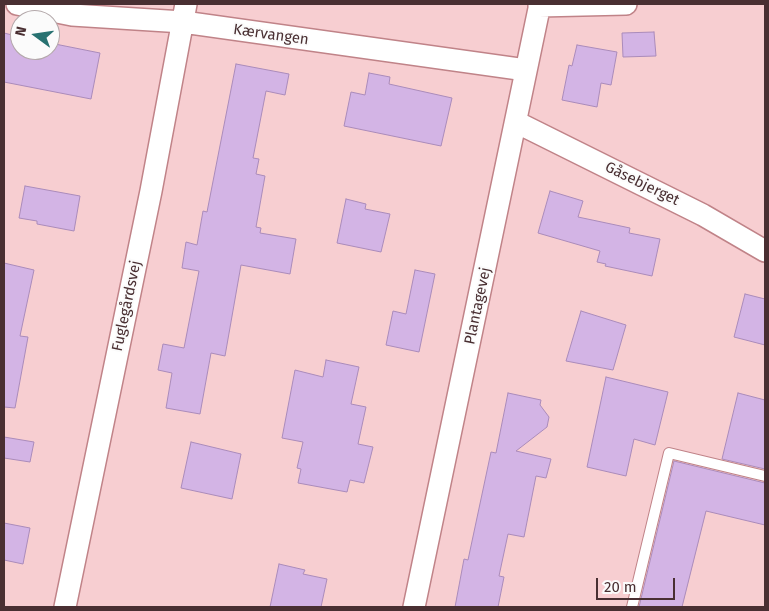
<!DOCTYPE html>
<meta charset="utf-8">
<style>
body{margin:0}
#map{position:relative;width:769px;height:611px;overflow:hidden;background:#f7ced1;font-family:"Fira Sans",sans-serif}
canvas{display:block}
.frame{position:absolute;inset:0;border:5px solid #492f32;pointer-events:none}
.north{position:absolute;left:10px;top:10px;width:50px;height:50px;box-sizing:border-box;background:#fbfbfb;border:1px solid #b4a9ab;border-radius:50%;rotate:284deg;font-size:14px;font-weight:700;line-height:20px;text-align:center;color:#492f32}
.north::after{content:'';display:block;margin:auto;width:18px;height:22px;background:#287271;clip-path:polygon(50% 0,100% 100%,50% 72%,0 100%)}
.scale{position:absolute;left:596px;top:578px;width:79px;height:22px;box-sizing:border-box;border:2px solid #492f32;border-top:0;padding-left:6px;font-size:15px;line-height:18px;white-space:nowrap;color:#492f32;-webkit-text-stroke:4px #fbfbfb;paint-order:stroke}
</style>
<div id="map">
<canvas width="769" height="611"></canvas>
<div class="frame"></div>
<div class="north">N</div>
<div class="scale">20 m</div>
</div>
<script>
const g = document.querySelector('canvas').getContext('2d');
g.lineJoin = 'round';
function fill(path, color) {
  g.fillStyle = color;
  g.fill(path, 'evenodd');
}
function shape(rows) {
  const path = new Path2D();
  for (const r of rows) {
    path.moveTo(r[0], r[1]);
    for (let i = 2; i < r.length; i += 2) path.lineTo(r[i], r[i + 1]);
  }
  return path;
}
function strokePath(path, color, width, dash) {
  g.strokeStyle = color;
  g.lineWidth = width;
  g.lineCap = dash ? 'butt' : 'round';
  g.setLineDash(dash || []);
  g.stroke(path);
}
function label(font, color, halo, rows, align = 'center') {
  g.font = font + ' "Fira Sans",sans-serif';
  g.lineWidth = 4;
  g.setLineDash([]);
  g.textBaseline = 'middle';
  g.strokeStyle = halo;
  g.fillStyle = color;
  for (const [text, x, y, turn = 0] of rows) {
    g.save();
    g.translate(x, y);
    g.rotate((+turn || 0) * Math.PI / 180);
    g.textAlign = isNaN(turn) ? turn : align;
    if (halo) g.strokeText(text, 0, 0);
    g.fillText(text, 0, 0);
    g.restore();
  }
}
const building = shape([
 [654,32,656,56,623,57,622,33,654,32],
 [4,33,20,37,20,50,50,50,50,43,100,53,91,99,4,82,4,33],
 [577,45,617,52,611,85,601,83,597,107,562,100,569,65,572,66,577,45],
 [236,64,289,74,285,95,266,91,253,158,259,159,256,174,265,176,256,227,261,228,260,233,296,239,290,274,241,265,225,356,211,353,200,414,166,408,172,373,158,370,163,344,184,348,199,271,182,268,186,242,197,245,203,211,207,212,236,64],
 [369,73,390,77,389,84,452,98,441,146,344,126,351,92,365,95,369,73],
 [25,186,80,196,74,231,37,224,37,221,19,218,25,186],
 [550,191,583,201,578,217,630,228,629,233,660,239,652,276,605,266,606,264,597,262,600,251,538,233,550,191],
 [346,199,366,204,365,209,390,214,381,252,337,243,346,199],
 [4,263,34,270,20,336,28,337,15,408,4,407,4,263],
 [415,270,435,274,419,352,386,345,393,311,406,314,415,270],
 [745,294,765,299,765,345,734,337,745,294],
 [581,311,626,325,613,370,566,361,581,311],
 [326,360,359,367,351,404,366,407,358,444,373,447,364,483,350,480,347,492,298,483,301,469,297,468,303,442,282,438,295,370,323,377,326,360],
 [606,377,668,392,655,445,634,439,626,476,587,467,606,377],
 [508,393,541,400,540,405,549,417,547,427,516,451,551,459,546,478,536,476,524,537,508,534,499,576,504,577,498,607,455,607,464,559,468,560,491,452,496,453,508,393],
 [738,393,765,400,765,469,722,459,738,393],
 [4,437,34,442,30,462,4,458,4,437],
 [191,442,241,454,232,499,181,488,191,442],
 [674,461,765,483,765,525,706,511,682,607,639,607,674,461],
 [4,523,30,528,23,564,4,560,4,523],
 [279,564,305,570,303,574,327,579,321,607,270,607,279,564]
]);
const service = shape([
 [632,607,669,453,765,476]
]);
const minor = shape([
 [17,4,72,15,183,22,526,70],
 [539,6,626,4],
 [516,122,703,215,765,251],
 [65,607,151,191,186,4],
 [414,607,540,4]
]);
const streetNames = [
 ["Kærvangen",271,35,8],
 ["Gåsebjerget",642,184,26],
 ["Fuglegårdsvej",127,306,-78],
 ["Plantagevej",478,306,-78]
];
fill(building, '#d3b4e5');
strokePath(building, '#aa8bba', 1);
strokePath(service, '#c08388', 12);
strokePath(minor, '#c08388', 24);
strokePath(service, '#fff', 10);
strokePath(minor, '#fff', 21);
label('15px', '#492f32', '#fbfbfb', streetNames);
</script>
